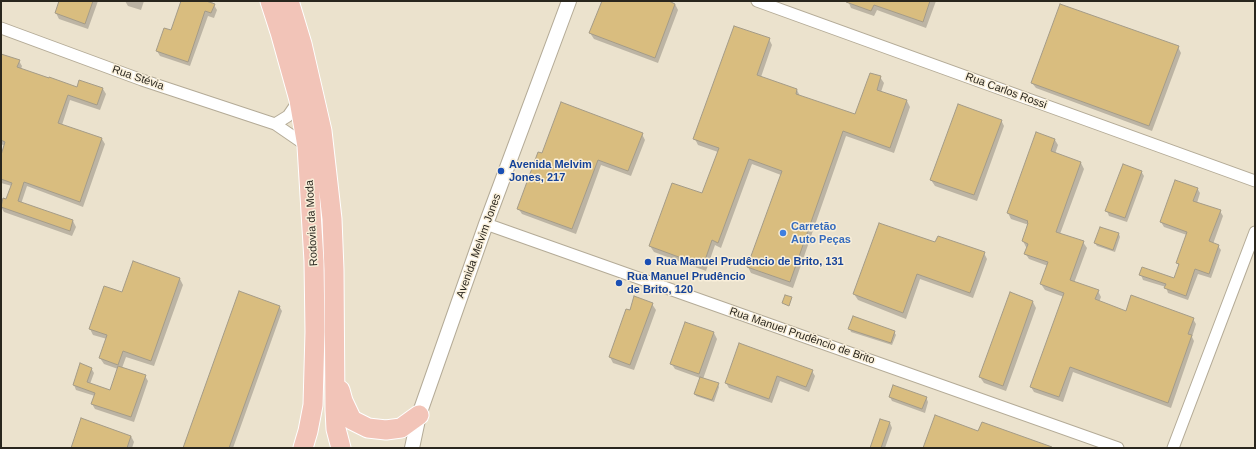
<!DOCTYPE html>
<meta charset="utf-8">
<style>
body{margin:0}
#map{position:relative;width:1256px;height:449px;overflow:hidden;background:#ebe2cd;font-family:Arial,sans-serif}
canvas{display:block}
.frame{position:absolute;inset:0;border:2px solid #29261e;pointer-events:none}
</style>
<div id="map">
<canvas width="1256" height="449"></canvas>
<div class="frame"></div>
</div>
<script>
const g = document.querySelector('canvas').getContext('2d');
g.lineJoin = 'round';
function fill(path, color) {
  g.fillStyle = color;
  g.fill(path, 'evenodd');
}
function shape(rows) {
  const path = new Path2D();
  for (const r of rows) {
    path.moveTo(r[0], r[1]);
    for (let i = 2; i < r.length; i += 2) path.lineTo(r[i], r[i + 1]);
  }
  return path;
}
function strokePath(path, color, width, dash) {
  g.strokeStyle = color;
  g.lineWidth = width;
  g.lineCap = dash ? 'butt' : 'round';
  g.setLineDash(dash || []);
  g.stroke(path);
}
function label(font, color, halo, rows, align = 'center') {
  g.font = font + ' Arial,sans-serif';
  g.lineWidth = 3;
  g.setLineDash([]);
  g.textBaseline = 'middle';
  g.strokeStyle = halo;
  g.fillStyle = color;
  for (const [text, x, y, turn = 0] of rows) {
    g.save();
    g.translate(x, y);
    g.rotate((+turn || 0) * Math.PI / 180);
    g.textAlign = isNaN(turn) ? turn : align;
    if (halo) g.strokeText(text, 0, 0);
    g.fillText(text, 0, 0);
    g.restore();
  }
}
const shadow = shape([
 [60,1,98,1,88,29,59,19,56,13],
 [125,1,144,1,141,10,128,6],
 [182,1,213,1,212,4,214,5,217,10,214,18,208,16,190,66,160,56,157,51,171,31],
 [603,1,666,1,675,4,678,10,658,63,594,39,590,33],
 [848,1,936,1,926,28,877,10,874,16,851,8],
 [769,39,772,45,761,77,797,90,800,96,855,115,880,77,884,83,881,92,907,101,910,107,894,153,846,136,793,288,751,273,748,267,781,175,752,164,721,248,715,245,706,271,654,252,650,246,703,195,718,152,698,145,695,139],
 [1178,47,1181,53,1152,131,1036,88,1032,83],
 [1,55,19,61,22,66,21,69,78,88,103,89,106,94,100,110,70,100,62,125,102,139,105,144,83,207,27,186,21,204,73,221,76,227,72,236,4,212,1,207,4,199,7,200,12,186,1,183,1,158,5,146,1,144],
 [1001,120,1004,126,977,201,935,186,931,180],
 [642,134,645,140,631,176,601,165,576,234,522,214,518,208,543,155],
 [1055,140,1058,145,1055,154,1081,163,1084,169,1060,234,1083,242,1087,248,1074,283,1098,291,1101,297,1099,302,1126,312,1193,319,1196,324,1192,337,1194,341,1171,408,1073,372,1063,402,1034,392,1031,387,1064,297,1045,290,1041,284,1048,266,1029,259,1025,253,1028,248,1026,247,1023,241,1029,225,1011,219,1008,213],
 [1141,171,1144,176,1127,222,1109,216,1107,211],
 [1197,188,1200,193,1197,203,1220,211,1223,216,1213,244,1218,246,1221,250,1211,278,1198,274,1188,300,1168,293,1166,287,1143,280,1141,275,1175,279,1179,266,1177,262,1187,235,1164,227,1161,222],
 [1101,228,1119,234,1120,237,1115,252,1097,246,1095,243],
 [936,244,984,253,987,259,973,298,920,279,906,319,858,300,854,294],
 [180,279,183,285,154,366,126,357,122,368,145,376,148,381,134,422,95,409,92,404,95,396,76,390,74,385,91,368,94,373,90,384,110,391,118,369,104,364,100,358,107,339,93,335,90,329,123,293],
 [1033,302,1036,308,1006,391,984,383,980,377],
 [652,304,656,310,634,370,613,363,610,357,630,311],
 [279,306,282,311,233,448,184,448],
 [686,323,714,333,717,339,703,379,718,384,719,387,714,402,696,396,695,394,700,378,675,369,671,363],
 [850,329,894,332,896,335,892,345,851,332],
 [812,371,815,376,809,392,780,381,772,403,729,388,726,383],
 [890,397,926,397,928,402,925,413,892,401],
 [890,423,892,428,885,448,871,448],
 [131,436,134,442,132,448,72,448]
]);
const building = shape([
 [59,1,93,1,85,24,55,13,59,1],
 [181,1,206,1,215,4,211,13,205,11,188,62,156,51,164,28,171,30,181,1],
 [602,1,669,1,675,4,655,58,589,33,602,1],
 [846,1,930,1,923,22,874,5,871,11,846,2,846,1],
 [1060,4,1179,46,1149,126,1031,83,1060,4],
 [734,26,770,38,757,75,797,89,796,94,855,114,870,73,881,76,877,90,907,100,890,148,843,131,790,282,747,267,782,171,749,159,718,243,712,240,703,266,649,246,672,183,702,193,719,148,693,139,734,26],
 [1,54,20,60,17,67,49,78,49,77,77,87,79,80,103,88,97,105,68,95,58,123,102,138,80,202,24,182,18,201,73,220,70,231,1,207,3,198,6,199,12,183,1,179,1,155,5,142,1,140,1,54],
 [561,102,643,133,628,171,598,160,572,229,517,209,538,152,542,153,561,102],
 [958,104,1002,120,974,195,930,180,958,104],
 [1036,132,1055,139,1051,151,1081,162,1056,232,1084,241,1070,280,1099,290,1095,299,1126,311,1131,295,1194,318,1188,334,1192,335,1168,403,1070,367,1059,397,1030,387,1064,293,1040,284,1048,262,1024,254,1028,244,1022,241,1028,223,1027,222,1028,221,1007,213,1036,132],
 [1123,164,1142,171,1125,218,1105,211,1123,164],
 [1175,180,1198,188,1193,201,1221,210,1209,241,1219,245,1209,274,1195,269,1186,296,1164,288,1166,284,1139,275,1142,267,1174,278,1179,264,1176,263,1187,232,1160,222,1175,180],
 [879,223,935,242,938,236,985,252,970,293,917,274,903,313,853,294,879,223],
 [1100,227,1119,233,1113,250,1094,243,1100,227],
 [133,261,180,278,151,361,123,351,118,365,99,358,107,335,89,329,104,286,122,292,133,261],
 [239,291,280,306,229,448,183,448,239,291],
 [1010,292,1033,301,1003,386,979,377,1010,292],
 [785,295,792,297,789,306,782,303,785,295],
 [634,296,653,303,630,365,609,357,626,309,630,310,634,296],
 [853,316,895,331,891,343,848,329,853,316],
 [685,322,714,332,699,374,670,364,685,322],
 [739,343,813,370,806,387,777,376,769,399,725,383,739,343],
 [80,363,92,368,87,382,110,390,118,366,146,375,131,417,91,404,95,393,73,385,80,363],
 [700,377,719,383,712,400,694,394,700,377],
 [893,385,927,397,922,409,889,397,893,385],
 [935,415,978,431,982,422,1052,447,1052,448,923,448,935,415],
 [81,418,131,436,127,448,71,448,81,418],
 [880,419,890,422,881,448,870,448,880,419]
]);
const minor = shape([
 [757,1,1255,181],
 [1,28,142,80,275,124,307,146],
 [275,124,288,116,299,100],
 [486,224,1118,448],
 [1173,448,1255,232]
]);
const tertiary = shape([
 [412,448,419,415,486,224,569,1]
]);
const trunk = shape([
 [270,1,280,32,299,100,307,146,314,261,315,332,313,405,308,431,303,448],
 [289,1,302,44,322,131,332,219,334,270,335,410,336,429,341,448],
 [340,390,343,401,352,420,368,428,386,430,401,428,419,415]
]);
const markers = [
 [501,171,4,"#1a4fb4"],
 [783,233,4,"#3f7fe0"],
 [648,262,4,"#1a4fb4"],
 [619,283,4,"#1a4fb4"]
];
const streetNames = [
 ["Rua Stévia",138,78,19],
 ["Rua Carlos Rossi",1006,91,20],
 ["Rodovia da Moda",312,223,-93],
 ["Avenida Melvim Jones",479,246,-70],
 ["Rua Manuel Prudêncio de Brito",802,336,19]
];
const transitNames = [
 ["Avenida Melvim",509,165],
 ["Jones, 217",509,178],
 ["Rua Manuel Prudêncio de Brito, 131",656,262],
 ["Rua Manuel Prudêncio",627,277],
 ["de Brito, 120",627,290]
];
const shopNames = [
 ["Carretão",791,227],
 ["Auto Peças",791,240]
];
fill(shadow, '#0003');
fill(building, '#d9bd7f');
strokePath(building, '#a49b87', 1);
strokePath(minor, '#b4ab97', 13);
strokePath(tertiary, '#b4ab97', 16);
strokePath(trunk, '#fff', 21);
strokePath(minor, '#fff', 11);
strokePath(tertiary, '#fff', 14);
strokePath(trunk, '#f2c4b8', 19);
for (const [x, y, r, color] of markers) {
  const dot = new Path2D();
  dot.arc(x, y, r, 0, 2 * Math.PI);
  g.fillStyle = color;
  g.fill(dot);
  strokePath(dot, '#f9efda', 1.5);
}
label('11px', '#29261e', '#f9efda', streetNames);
label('bold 11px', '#164399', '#f9efda', transitNames, 'left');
label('bold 11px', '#366cbe', '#f9efda', shopNames, 'left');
</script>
